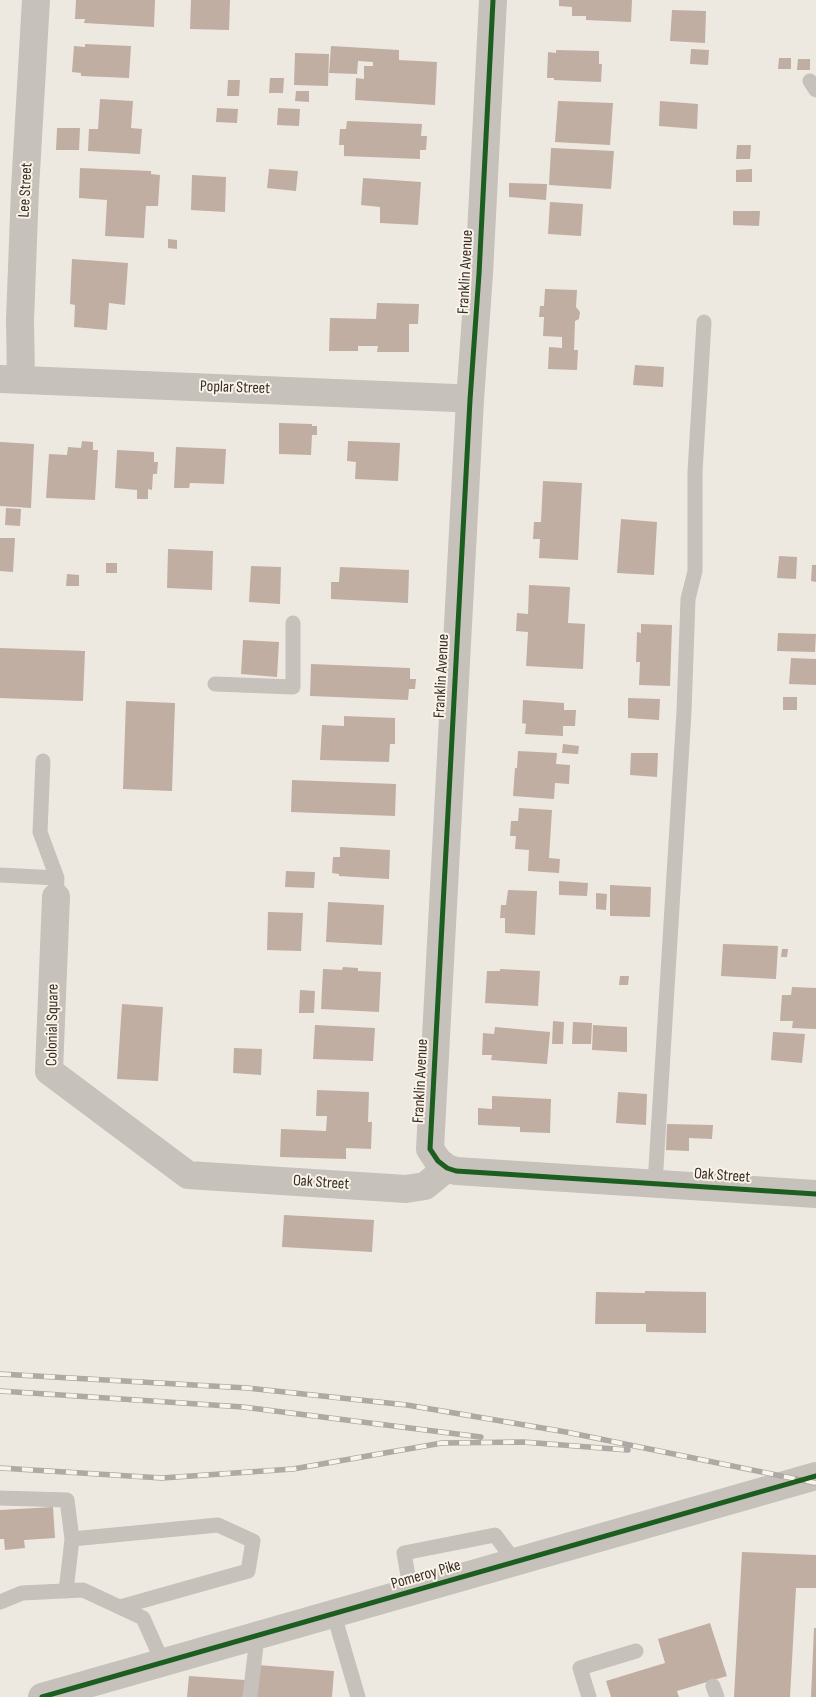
<!DOCTYPE html>
<style>
body{margin:0}
canvas{display:block;background:#ede9e1}
</style>
<canvas width="816" height="1697"></canvas>
<script>
const g = document.querySelector('canvas').getContext('2d');
g.lineJoin = 'round';
function fill(path, color) {
  g.fillStyle = color;
  g.fill(path, 'evenodd');
}
function shape(rows) {
  const path = new Path2D();
  for (const r of rows) {
    path.moveTo(r[0], r[1]);
    for (let i = 2; i < r.length; i += 2) path.lineTo(r[i], r[i + 1]);
  }
  return path;
}
function strokePath(path, color, width, dash) {
  g.strokeStyle = color;
  g.lineWidth = width;
  g.lineCap = dash ? 'butt' : 'round';
  g.setLineDash(dash || []);
  g.stroke(path);
}
function label(font, color, halo, rows, align = 'center') {
  g.font = font + ' "Sofia Sans Condensed",sans-serif';
  g.lineWidth = 4;
  g.setLineDash([]);
  g.textBaseline = 'middle';
  g.strokeStyle = halo;
  g.fillStyle = color;
  for (const [text, x, y, turn = 0] of rows) {
    g.save();
    g.translate(x, y);
    g.rotate((+turn || 0) * Math.PI / 180);
    g.textAlign = isNaN(turn) ? turn : align;
    if (halo) g.strokeText(text, 0, 0);
    g.fillText(text, 0, 0);
    g.restore();
  }
}
const building = shape([
 [76,0,155,0,154,27,84,23,85,19,75,19],
 [191,0,230,0,229,30,190,29],
 [559,0,632,0,631,22,586,20,586,16,572,16,572,7,559,6],
 [672,10,706,11,705,43,670,41],
 [85,44,131,46,129,78,81,76,81,73,72,72,74,46,85,47],
 [331,46,399,50,399,60,437,62,435,105,355,100,356,78,364,79,364,66,373,66,373,62,358,61,357,74,329,73],
 [691,49,709,50,708,65,690,64],
 [556,50,599,51,599,64,602,64,601,82,554,80,554,78,547,78,548,52,556,53],
 [295,53,329,54,328,86,294,85],
 [779,58,791,58,791,69,778,69],
 [798,59,810,59,810,70,797,70],
 [270,78,284,78,283,93,269,93],
 [228,80,240,80,239,96,227,96],
 [296,91,309,91,309,102,295,101],
 [100,99,133,101,131,128,142,129,140,154,88,151,89,129,98,129],
 [558,101,613,103,610,145,555,142],
 [660,101,698,104,697,129,659,126],
 [217,108,238,109,237,123,216,122],
 [278,108,300,109,299,126,277,125],
 [347,121,422,124,421,136,427,136,426,150,420,150,420,159,344,156,344,145,339,145,340,129,346,129],
 [57,128,80,128,79,150,56,150],
 [737,145,751,145,750,159,736,159],
 [551,148,614,151,611,189,549,185],
 [80,168,151,171,151,174,160,175,158,206,146,206,144,238,105,236,107,200,79,198],
 [269,169,298,171,296,191,267,188],
 [752,169,752,182,736,182,736,170],
 [192,175,226,177,225,212,191,210],
 [363,178,421,182,418,225,380,223,380,207,361,205],
 [509,183,547,184,546,200,509,197],
 [550,202,583,204,581,236,548,234],
 [733,211,760,211,759,226,733,225],
 [168,239,177,240,177,249,168,248],
 [72,259,128,263,125,305,109,303,107,330,74,327,75,305,70,304],
 [545,289,577,290,576,307,580,312,579,319,575,321,574,350,578,350,577,370,548,369,549,347,562,348,562,337,543,336,544,317,539,317,540,306,544,306],
 [377,303,419,304,418,324,409,324,409,352,377,352,378,346,358,346,358,351,329,351,330,318,376,319],
 [635,365,664,367,663,387,633,385],
 [279,423,312,424,312,426,317,426,317,435,312,435,311,455,279,454],
 [82,441,93,442,93,450,98,450,95,500,46,498,49,454,67,455,68,447,81,448],
 [348,441,400,443,398,481,355,479,356,462,347,461],
 [0,442,34,444,31,508,0,506],
 [176,447,226,449,224,484,190,483,189,488,174,488],
 [117,450,154,452,154,462,158,462,157,474,153,474,152,490,148,489,148,499,137,499,137,490,115,488],
 [543,481,582,483,578,560,539,558,540,539,533,539,534,522,541,522],
 [6,508,21,509,20,526,5,525],
 [621,519,657,522,654,575,617,573],
 [0,538,15,538,13,572,0,571],
 [168,549,213,551,212,590,167,588],
 [779,556,797,557,796,579,777,578],
 [106,563,117,563,117,573,106,573],
 [812,565,816,565,816,582,811,581],
 [251,566,281,567,280,604,249,602],
 [340,567,409,570,408,603,331,599,331,582,339,582],
 [67,574,79,575,79,586,66,586],
 [529,585,570,587,568,623,585,624,583,669,526,666,528,632,516,631,517,613,528,614],
 [641,624,672,625,670,686,639,685,640,662,636,662,637,632,641,633],
 [778,633,816,634,815,652,777,651],
 [243,640,279,642,277,677,241,674],
 [0,648,85,651,83,701,0,698],
 [791,658,816,659,816,685,789,684],
 [311,664,410,668,410,679,416,679,415,689,409,689,408,700,310,696],
 [783,697,797,697,797,710,783,710],
 [628,698,660,699,659,720,628,718],
 [523,700,564,703,564,710,576,710,575,726,563,726,563,736,525,734,526,724,522,723],
 [126,701,175,703,172,791,123,789],
 [344,716,395,718,395,744,390,744,389,762,320,760,322,725,344,726],
 [563,744,579,746,578,754,562,753],
 [518,751,557,753,556,764,570,765,569,784,555,783,554,799,513,796,515,768,517,768],
 [631,753,658,753,657,777,630,775],
 [292,780,396,784,395,816,291,812],
 [519,808,552,810,549,858,560,859,559,873,528,871,529,850,515,849,516,836,510,836,511,821,518,821],
 [340,847,390,850,389,879,339,876,339,874,332,873,333,857,340,857],
 [286,871,315,872,314,888,285,887],
 [559,881,588,883,587,896,559,895],
 [610,885,651,887,650,917,610,916],
 [508,890,537,891,535,935,505,933,505,918,500,918,501,905,506,905],
 [596,893,607,894,606,910,596,909],
 [328,902,384,905,382,945,326,942],
 [268,912,303,913,301,951,267,950],
 [723,944,778,946,776,979,721,976],
 [782,949,788,949,787,957,781,957],
 [343,967,358,968,358,971,381,972,379,1012,321,1009,323,969,342,970],
 [500,969,540,971,538,1006,485,1003,487,971,500,971],
 [620,976,629,976,628,985,619,985],
 [792,987,816,988,816,1029,792,1028,793,1021,780,1021,782,995,791,995],
 [300,990,315,991,314,1013,299,1013],
 [122,1004,163,1007,158,1081,117,1079],
 [553,1021,564,1022,563,1044,552,1044],
 [573,1022,592,1023,591,1044,572,1044],
 [315,1025,375,1028,373,1061,313,1059],
 [593,1025,627,1027,627,1052,592,1050],
 [495,1027,550,1032,547,1064,491,1060,492,1055,482,1055,483,1033,494,1034],
 [773,1032,805,1034,802,1063,771,1060],
 [234,1048,262,1049,261,1075,233,1073],
 [317,1090,369,1092,368,1122,372,1122,371,1149,346,1148,346,1159,280,1157,281,1129,326,1131,327,1116,316,1116],
 [618,1092,647,1094,646,1125,616,1123],
 [492,1096,551,1099,550,1133,520,1132,520,1127,478,1125,478,1108,492,1109],
 [667,1124,713,1125,712,1139,689,1138,689,1151,666,1150],
 [284,1215,374,1220,372,1252,282,1247],
 [645,1291,706,1292,706,1333,646,1332,646,1324,595,1324,596,1292,645,1293],
 [53,1507,55,1538,24,1540,25,1548,5,1550,4,1539,0,1539,0,1510],
 [742,1552,816,1555,816,1588,796,1588,790,1697,734,1697],
 [710,1623,727,1676,677,1691,679,1697,611,1697,606,1681,665,1663,658,1639],
 [814,1628,816,1628,816,1697,811,1697],
 [258,1665,334,1671,332,1697,256,1697],
 [189,1676,245,1680,244,1697,187,1697]
]);
const lane = shape([
 [810,81,816,90],
 [215,684,293,687,293,623],
 [43,761,40,832,57,878,56,897],
 [0,875,57,878],
 [655,1184,684,712,688,599,695,571,695,472,704,322],
 [0,1498,67,1500,72,1539],
 [66,1591,72,1539,218,1525,253,1541,248,1571,120,1607],
 [411,1593,404,1553,495,1535,516,1563],
 [0,1602,22,1593,83,1590,143,1618,163,1663],
 [334,1615,358,1697],
 [713,1686,717,1697],
 [250,1697,257,1637],
 [589,1697,580,1668,636,1651]
]);
const street = shape([
 [493,0,479,274,470,400,430,1149,438,1161,447,1168,456,1171,816,1194],
 [0,379,455,398,470,400],
 [21,380,20,320,25,189,36,0],
 [56,897,49,1071,188,1175,406,1189,425,1186,447,1168],
 [42,1697,816,1476]
]);
const rail = shape([
 [0,1374,247,1388,407,1405,566,1432,816,1483],
 [0,1391,243,1407,481,1437],
 [0,1468,162,1478,293,1469,442,1443,523,1442,628,1450]
]);
const cycleway = shape([
 [493,0,479,274,470,400,430,1149,438,1161,447,1168,456,1171,816,1194],
 [42,1697,816,1476]
]);
const streetNames = [
 ["Lee Street",26,190,-87],
 ["Franklin Avenue",466,272,-87],
 ["Poplar Street",235,388,2],
 ["Franklin Avenue",442,676,-87],
 ["Colonial Square",53,1025,-89],
 ["Franklin Avenue",421,1081,-87],
 ["Oak Street",722,1176,4],
 ["Oak Street",321,1183,4],
 ["Pomeroy Pike",426,1575,-16]
];
fill(building, '#c1aea2');
strokePath(lane, '#c6c1ba', 15);
strokePath(street, '#c6c1ba', 28);
strokePath(rail, '#aea9a4', 5.5);
strokePath(rail, '#faf3e8', 4, [11]);
strokePath(cycleway, '#1b5e20', 5);
label('16px', '#372e28', '#faf3e8', streetNames);
</script>
